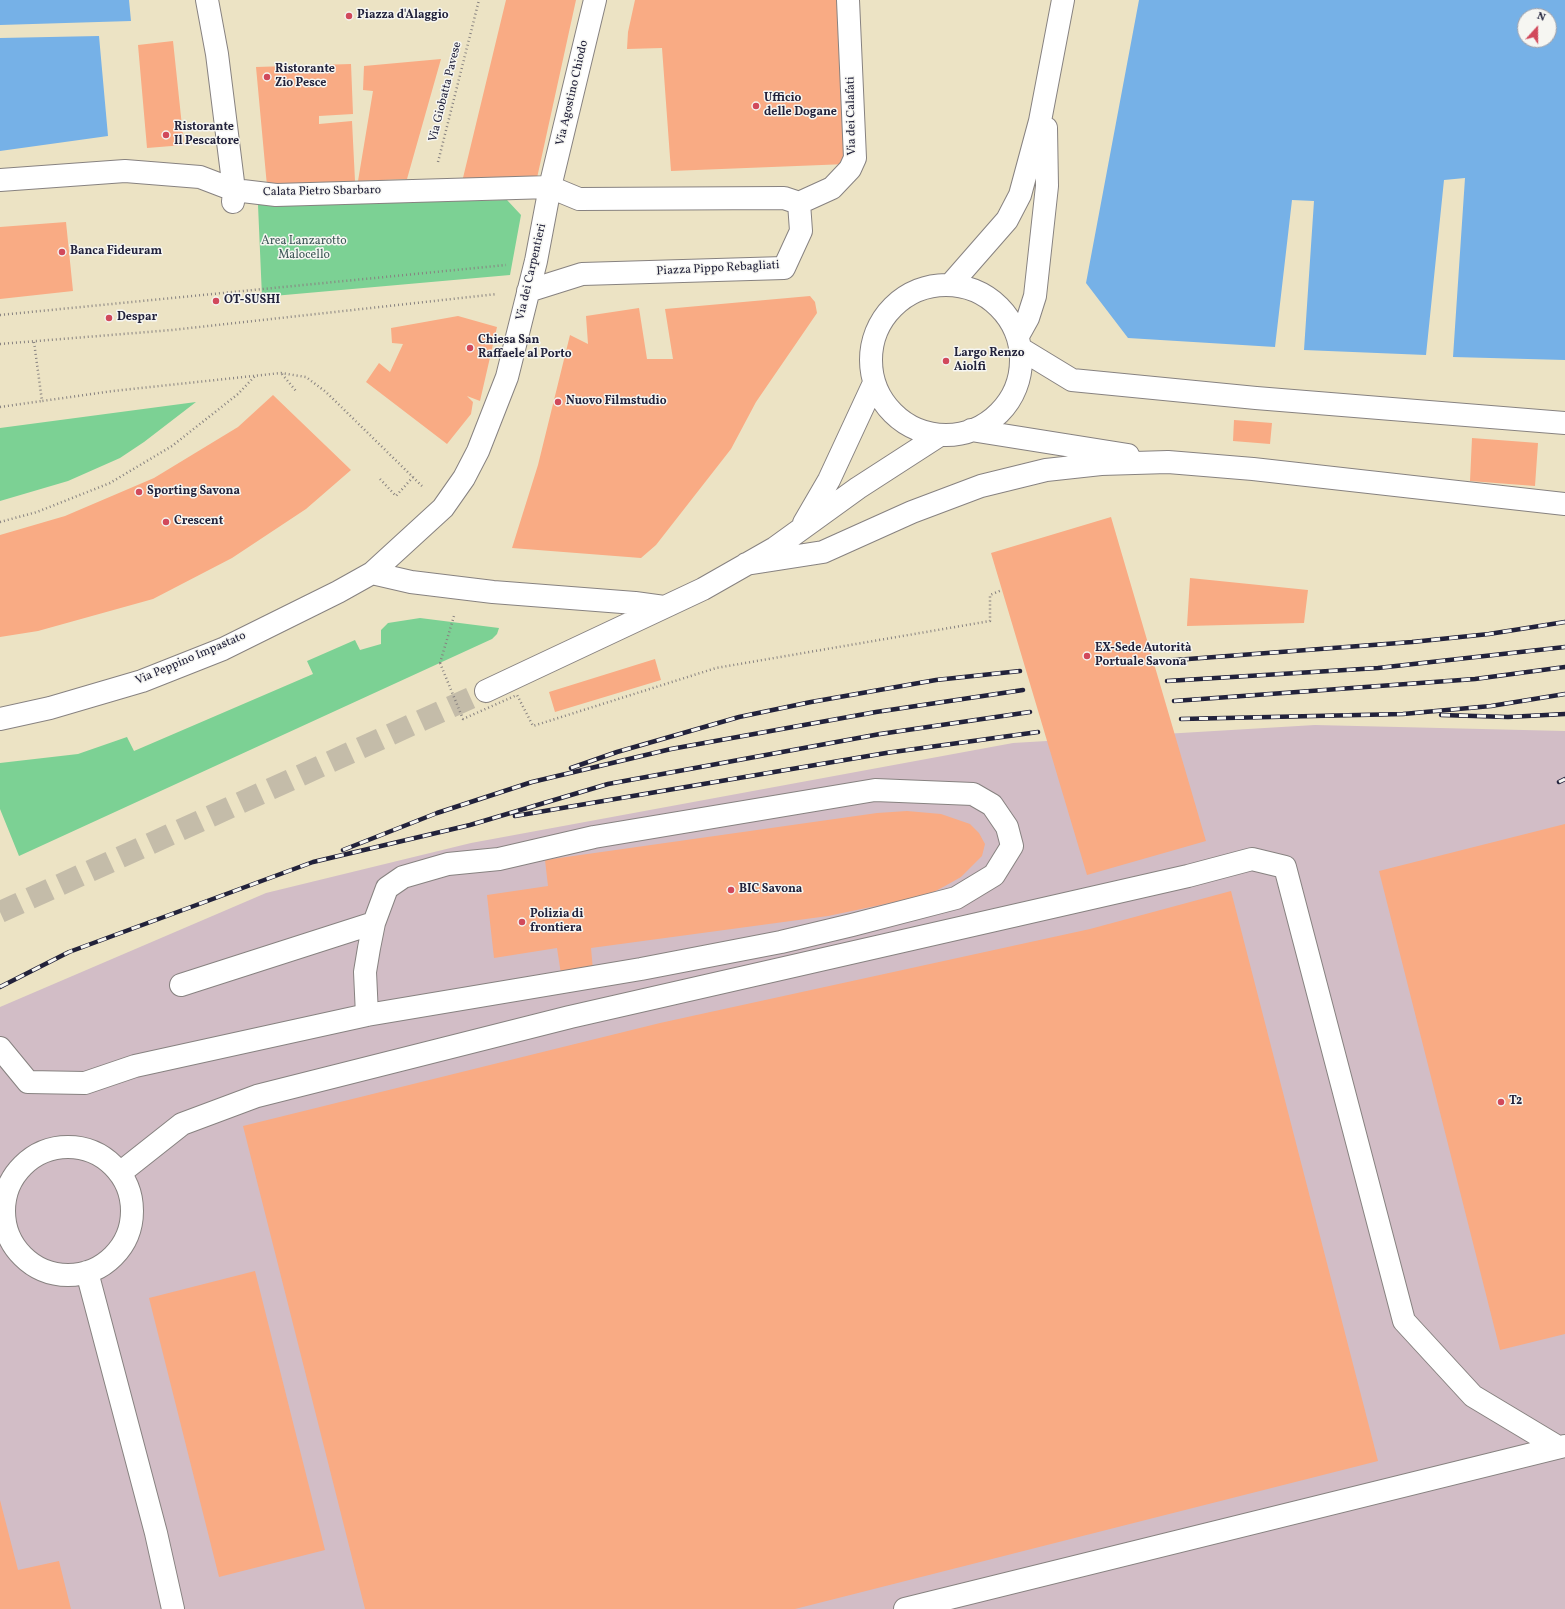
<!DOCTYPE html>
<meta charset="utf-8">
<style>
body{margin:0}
#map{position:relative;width:1565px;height:1609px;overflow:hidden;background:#ece3c4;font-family:Vollkorn,serif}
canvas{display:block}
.north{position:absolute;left:1517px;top:8px;width:40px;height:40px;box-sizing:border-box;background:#f6f6f2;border:1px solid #a1a1a9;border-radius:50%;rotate:21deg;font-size:11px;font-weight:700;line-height:16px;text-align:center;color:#22223b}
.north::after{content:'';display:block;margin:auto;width:14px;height:18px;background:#d1495b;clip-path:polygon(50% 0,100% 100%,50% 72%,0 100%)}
</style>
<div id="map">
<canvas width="1565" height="1609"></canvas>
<div class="north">N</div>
</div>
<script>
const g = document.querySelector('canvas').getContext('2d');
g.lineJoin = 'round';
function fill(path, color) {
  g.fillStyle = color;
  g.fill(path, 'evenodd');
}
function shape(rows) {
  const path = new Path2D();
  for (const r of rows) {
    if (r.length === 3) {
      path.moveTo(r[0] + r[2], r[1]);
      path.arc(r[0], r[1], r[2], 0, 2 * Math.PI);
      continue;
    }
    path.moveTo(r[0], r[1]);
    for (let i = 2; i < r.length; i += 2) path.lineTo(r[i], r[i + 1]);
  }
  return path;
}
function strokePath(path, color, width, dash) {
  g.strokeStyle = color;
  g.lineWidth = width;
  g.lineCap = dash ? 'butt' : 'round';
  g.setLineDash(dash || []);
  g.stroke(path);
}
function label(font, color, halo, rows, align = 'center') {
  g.font = font + ' Vollkorn,serif';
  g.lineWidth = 3;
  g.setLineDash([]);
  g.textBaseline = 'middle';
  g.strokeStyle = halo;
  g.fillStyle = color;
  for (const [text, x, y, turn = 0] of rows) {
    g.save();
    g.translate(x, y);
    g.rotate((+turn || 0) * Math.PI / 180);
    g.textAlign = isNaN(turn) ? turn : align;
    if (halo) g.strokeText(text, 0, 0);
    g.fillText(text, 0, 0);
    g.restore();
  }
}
const industrial = shape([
 [1315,725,1565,731,1565,1609,0,1609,0,1007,266,893,471,843,1013,743]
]);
const green = shape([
 [507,200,521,215,510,275,262,297,258,205],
 [196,402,144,442,120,458,68,481,0,501,0,428],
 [420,618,499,628,497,634,492,639,19,856,0,809,0,763,78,754,127,737,134,751,313,674,307,661,355,640,360,650,381,644,381,630,388,623]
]);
const water = shape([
 [0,0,129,0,131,21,0,25],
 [1139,0,1565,0,1565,360,1453,357,1465,178,1444,180,1426,355,1304,350,1314,201,1292,200,1275,347,1128,338,1086,283],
 [1525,16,1549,16,1549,40,1525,40],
 [99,36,108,136,0,151,0,38]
]);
const building = shape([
 [506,0,576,0,537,178,462,182],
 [635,0,838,0,847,164,671,171,662,48,627,49,628,32],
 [173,41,184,145,147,148,138,45],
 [441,59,407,179,358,181,373,91,363,90,364,66],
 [351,64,353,114,319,116,319,124,352,121,355,181,267,186,256,67],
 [66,222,73,291,0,299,0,227],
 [810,296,815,302,817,313,756,402,731,449,656,545,641,558,512,548,538,465,570,335,588,344,586,316,639,308,647,359,673,359,665,309],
 [458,316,497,327,480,401,467,396,473,402,471,414,447,444,366,382,379,363,390,372,403,344,392,343,391,328],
 [273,395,351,470,306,509,232,558,153,599,38,631,0,637,0,535,65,516,154,478,238,427],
 [1234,420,1272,423,1270,444,1233,441],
 [1472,438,1538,443,1535,486,1470,481],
 [1111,517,1206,841,1087,875,991,553],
 [1190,578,1308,590,1304,623,1187,626],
 [655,659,661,680,555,712,549,692],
 [907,811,941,814,970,824,979,833,985,844,982,856,961,877,945,886,930,894,909,899,828,916,591,948,593,970,561,974,557,948,494,958,487,895,548,886,545,860,877,813],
 [1565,824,1565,1334,1500,1350,1379,871],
 [1231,891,1378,1461,795,1609,365,1609,243,1126,660,1023,1090,929],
 [255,1271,325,1550,219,1577,149,1298],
 [0,1500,18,1570,59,1561,71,1609,0,1609]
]);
const minorTunnel = shape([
 [0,912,486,691]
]);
const path = shape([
 [438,162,479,0],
 [0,315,506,265],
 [34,342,42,401,113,391,281,373,306,377,326,392,422,486],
 [0,344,172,330,497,294],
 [282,374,296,391],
 [0,407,42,401],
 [380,479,396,496,413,477],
 [0,522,37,512,110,483,172,446,238,394,255,376],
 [440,663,454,616]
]);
const minor = shape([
 [207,0,217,54,234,190,233,202],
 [0,180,125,171,200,177,234,190,276,195,550,187,579,199,784,198,799,203,801,231,784,268,582,274,528,291],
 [799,203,832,188,850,169,855,158,848,0],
 [951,284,1007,220,1020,195,1040,121,1063,0],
 [946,360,75],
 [1018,336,1028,318,1035,296,1047,186,1046,128],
 [1021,349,1072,380,1256,398,1565,423],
 [971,430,1128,455],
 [804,523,829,480,874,383],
 [746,564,823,552,912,512,981,486,1046,470,1101,464,1168,462,1253,469,1565,504],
 [372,573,411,582,493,592,635,603,664,607],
 [486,691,703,589,775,548,858,488,940,435],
 [0,719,50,708,142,681,223,649,338,592,372,573,443,508,464,478,478,451,507,377,536,261,550,187,595,0],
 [181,985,374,923],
 [0,1048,28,1082,85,1083,135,1066,367,1015,641,969,781,942,852,925,956,898,994,875,1012,846,1007,827,992,805,973,794,875,790,594,837,499,859,448,864,403,877,387,888,374,923,369,948,365,972,367,1015],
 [68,1211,64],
 [120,1173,182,1124,257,1096,570,1017,1188,876,1252,859,1285,867,1404,1321,1473,1396,1558,1447],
 [87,1272,156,1533,173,1609],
 [905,1609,1565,1446]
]);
const rail = shape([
 [1162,661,1412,642,1489,634,1565,622],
 [1167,681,1378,668,1565,647],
 [1174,701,1475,679,1565,667],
 [1441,715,1508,717,1565,714],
 [1181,719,1403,714,1491,706,1565,694],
 [571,768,617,752,739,717,811,702,936,680,1020,671],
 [1559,782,1565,779],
 [515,816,886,753,1038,732],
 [343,850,437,813,532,782,671,749,876,712,1023,690],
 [0,987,69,952,313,862,470,825,608,784,880,734,1030,712]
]);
const pathBridge = shape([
 [440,663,463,719,517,695,533,726,716,668,990,621,990,595,1002,590]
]);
const markers = [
 [349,16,4,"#d1495b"],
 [267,77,4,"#d1495b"],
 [756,106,4,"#d1495b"],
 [166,135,4,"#d1495b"],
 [62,252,4,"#d1495b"],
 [216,301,4,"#d1495b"],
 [109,318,4,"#d1495b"],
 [470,348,4,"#d1495b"],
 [946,361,4,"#d1495b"],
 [558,402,4,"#d1495b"],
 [139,492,4,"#d1495b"],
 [166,522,4,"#d1495b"],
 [1087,656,4,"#d1495b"],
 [731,890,4,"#d1495b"],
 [522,922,4,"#d1495b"],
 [1501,1102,4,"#d1495b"]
];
const poiNames = [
 ["Piazza d'Alaggio",357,16],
 ["Ristorante",275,70],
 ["Zio Pesce",275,84],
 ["Ufficio",764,99],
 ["delle Dogane",764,113],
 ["Ristorante",174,128],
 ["Il Pescatore",174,142],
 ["Banca Fideuram",70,252],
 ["OT-SUSHI",224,301],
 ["Despar",117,318],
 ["Chiesa San",478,341],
 ["Raffaele al Porto",478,355],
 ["Largo Renzo",954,354],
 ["Aiolfi",954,368],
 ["Nuovo Filmstudio",566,402],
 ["Sporting Savona",147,492],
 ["Crescent",174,522],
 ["EX-Sede Autorità",1095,649],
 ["Portuale Savona",1095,663],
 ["BIC Savona",739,890],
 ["Polizia di",530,915],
 ["frontiera",530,929],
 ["T2",1509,1102]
];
const streetNames = [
 ["Via Giobatta Pavese",446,92,-76],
 ["Via Agostino Chiodo",573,93,-77],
 ["Via dei Calafati",852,116,-91],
 ["Calata Pietro Sbarbaro",322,192,-1],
 ["Piazza Pippo Rebagliati",718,269,-3],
 ["Via dei Carpentieri",532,272,-77],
 ["Via Peppino Impastato",191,659,-23]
];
const parkNames = [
 ["Area Lanzarotto",304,242],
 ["Malocello",304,256]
];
fill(industrial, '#d2bdc6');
fill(green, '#7cd194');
fill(water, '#76b1e7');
fill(building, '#f9ab84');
strokePath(minorTunnel, '#c4bca9', 22, [22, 11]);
strokePath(minor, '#878280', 24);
strokePath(path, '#878280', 2.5, [1, 3]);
strokePath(minor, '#fff', 22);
strokePath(rail, '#22223b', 4.5);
strokePath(rail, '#f6f6f2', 3, [9]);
strokePath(pathBridge, '#878280', 2.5, [1, 3]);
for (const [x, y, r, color] of markers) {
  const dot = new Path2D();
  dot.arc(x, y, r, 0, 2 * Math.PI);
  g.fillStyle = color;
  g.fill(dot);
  strokePath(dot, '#f6f6f2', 1.5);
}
label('bold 12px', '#22223b', '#f6f6f2', poiNames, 'left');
label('12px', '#22223b', '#f6f6f2', streetNames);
label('12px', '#3d5756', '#f6f6f2', parkNames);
</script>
